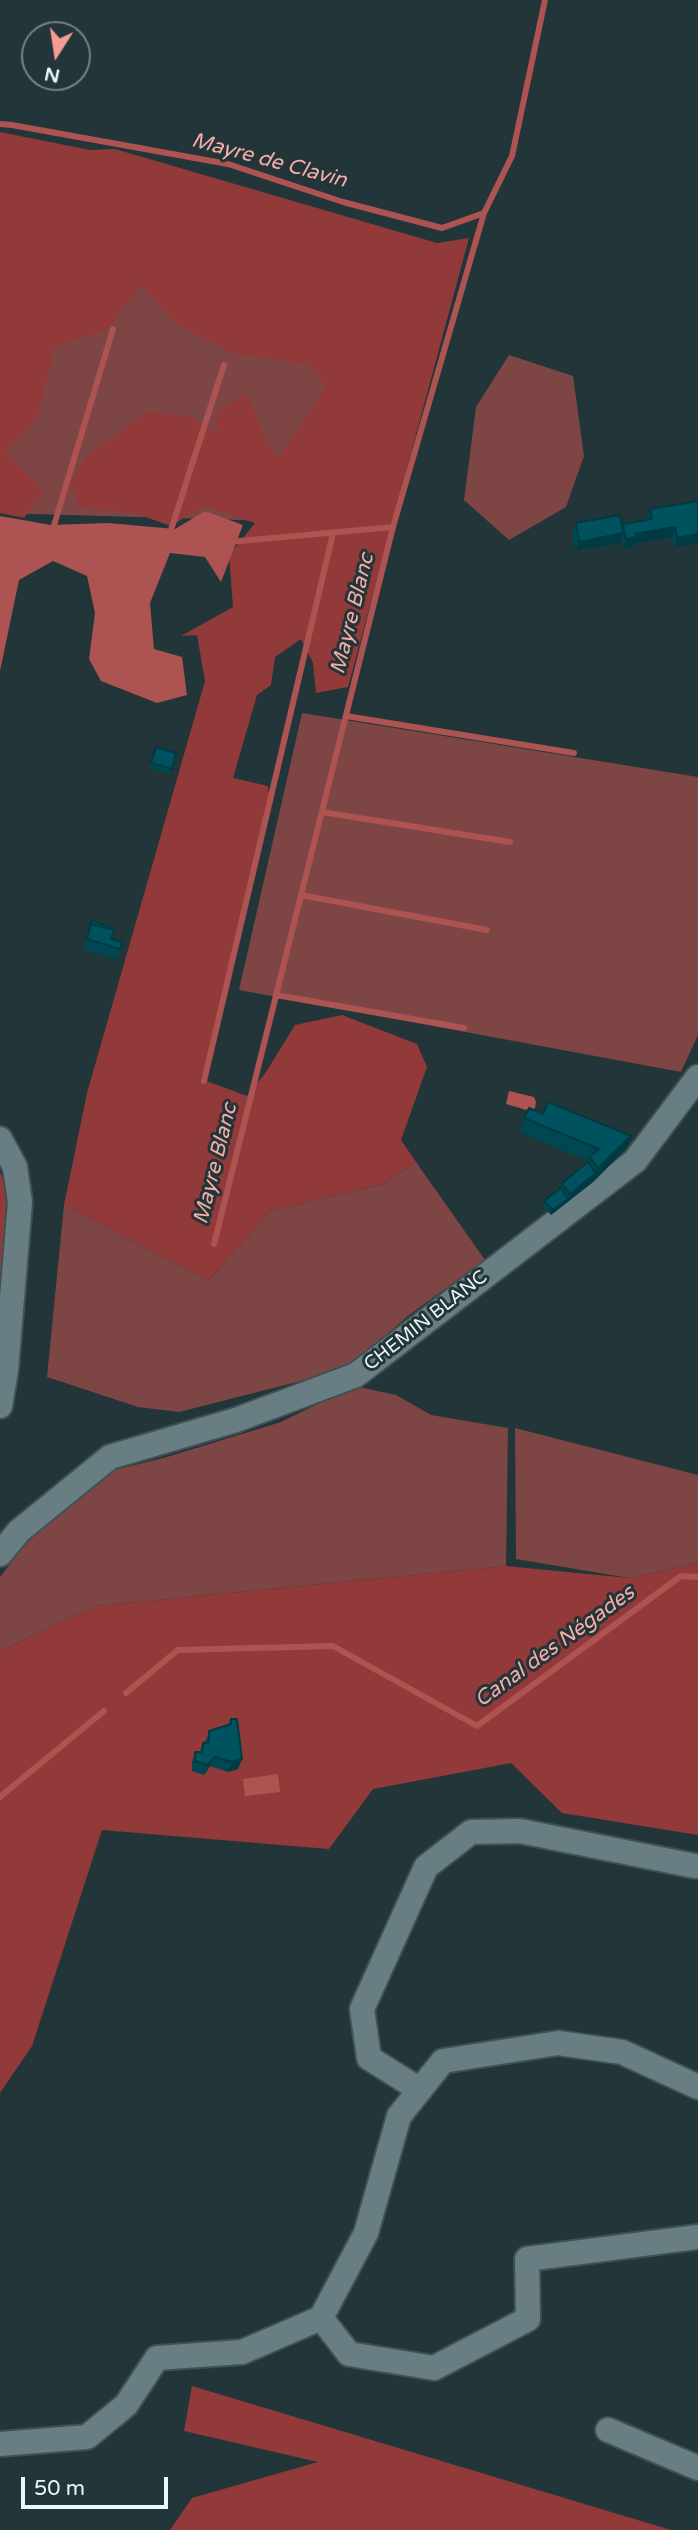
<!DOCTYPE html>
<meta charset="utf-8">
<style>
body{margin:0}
#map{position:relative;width:698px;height:2530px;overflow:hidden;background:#223539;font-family:"Varela Round",sans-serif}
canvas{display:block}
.north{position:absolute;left:21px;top:21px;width:70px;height:70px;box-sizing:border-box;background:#223539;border:2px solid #728386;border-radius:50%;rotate:192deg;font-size:19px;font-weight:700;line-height:28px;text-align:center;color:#ebf7f9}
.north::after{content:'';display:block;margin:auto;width:24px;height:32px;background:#f59b96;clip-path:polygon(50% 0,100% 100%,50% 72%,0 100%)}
.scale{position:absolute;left:21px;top:2477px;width:147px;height:32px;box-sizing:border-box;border:4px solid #ebf7f9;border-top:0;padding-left:9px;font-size:21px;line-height:24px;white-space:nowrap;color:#ebf7f9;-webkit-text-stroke:5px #223539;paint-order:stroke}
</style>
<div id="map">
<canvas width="698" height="2530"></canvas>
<div class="north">N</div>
<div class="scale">50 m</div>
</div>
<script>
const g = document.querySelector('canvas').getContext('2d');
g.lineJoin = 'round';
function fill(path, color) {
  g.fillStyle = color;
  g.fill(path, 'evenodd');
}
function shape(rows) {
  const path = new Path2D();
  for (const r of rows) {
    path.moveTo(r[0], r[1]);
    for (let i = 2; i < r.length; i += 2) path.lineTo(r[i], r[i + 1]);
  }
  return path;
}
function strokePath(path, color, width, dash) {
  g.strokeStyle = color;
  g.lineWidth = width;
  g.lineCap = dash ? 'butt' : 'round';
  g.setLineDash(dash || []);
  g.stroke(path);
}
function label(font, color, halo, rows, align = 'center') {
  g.font = font + ' "Varela Round",sans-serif';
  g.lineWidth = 6;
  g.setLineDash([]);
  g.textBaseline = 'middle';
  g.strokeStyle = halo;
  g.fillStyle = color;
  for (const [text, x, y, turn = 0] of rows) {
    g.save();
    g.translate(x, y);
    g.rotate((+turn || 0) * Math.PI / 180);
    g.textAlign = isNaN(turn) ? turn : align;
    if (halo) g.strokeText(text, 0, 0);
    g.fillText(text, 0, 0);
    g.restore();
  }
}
const green = shape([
 [0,250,241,254,365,375,309,522,0,513],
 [509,355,573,376,584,456,566,507,509,540,464,500,476,407],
 [302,713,698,777,698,1035,681,1072,239,990],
 [416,1162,485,1260,409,1315,348,1369,179,1412,138,1407,47,1377,64,1205,209,1280,270,1211,383,1184],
 [354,1386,396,1395,431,1415,508,1428,506,1566,97,1606,0,1651,0,1577,46,1517,111,1471,167,1457,281,1422],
 [515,1428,698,1475,698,1563,629,1578,516,1559]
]);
const forest = shape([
 [0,132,90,150,115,149,437,243,469,238,348,687,316,693,313,663,301,639,275,657,271,685,257,695,233,778,268,786,270,806,204,1080,247,1096,266,1072,295,1025,342,1015,417,1044,427,1067,401,1140,416,1162,383,1184,270,1211,209,1280,64,1205,87,1093,205,681,197,635,181,636,233,607,229,555,255,523,204,506,171,526,131,512,80,508,71,482,85,458,148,412,189,416,218,433,216,412,248,393,265,440,279,458,326,386,308,365,232,353,176,324,141,285,107,330,55,347,37,418,5,453,44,490,24,518,0,513],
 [0,1173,12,1197,0,1373],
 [698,1563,698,1835,562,1813,511,1763,373,1789,329,1849,102,1830,32,2046,0,2093,0,1651,97,1606,506,1566,629,1578],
 [192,2386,671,2530,170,2530,192,2498,318,2462,184,2431]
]);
const water = shape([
 [205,511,243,525,221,582,205,557,170,553,150,603,154,649,182,657,187,695,157,703,101,681,89,659,95,613,87,576,53,561,19,580,0,671,0,516,51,525,108,523,175,529],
 [509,1091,534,1097,536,1102,535,1108,530,1111,506,1104],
 [278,1774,280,1792,245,1796,243,1779]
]);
const stream = shape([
 [0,124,12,125,228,164,343,202,442,228,484,213],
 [52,532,113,329],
 [169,536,224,365],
 [229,542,393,527],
 [346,716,574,753],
 [322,812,510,842],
 [301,895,487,930],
 [276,995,464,1028],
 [204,1081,333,533],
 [214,1244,393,527,484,213,512,156,545,0],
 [126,1693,178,1650,333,1646,477,1726,681,1576,698,1577],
 [0,1797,104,1711]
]);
const minor = shape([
 [0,1139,15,1167,20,1202,6,1370,0,1406],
 [0,1554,19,1531,110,1457,236,1420,356,1375,635,1161,698,1077],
 [698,2087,622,2052,558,2043,443,2061,399,2116,366,2233,321,2318,349,2354,434,2368,528,2319,527,2259,698,2237],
 [420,2090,369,2058,362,2009,426,1867,471,1832,520,1831,695,1866],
 [608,2430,698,2468],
 [0,2444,87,2437,126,2405,157,2358,242,2352,321,2318]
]);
const wall = shape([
 [698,501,698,545,698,543,674,547,672,537,637,543,634,544,633,547,623,549,621,539,619,543,575,551,572,533,576,523,622,528,623,524,647,519,650,509],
 [156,747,176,753,170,774,150,768],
 [90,926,111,939,122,942,117,959,83,949],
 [529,1108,625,1150,593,1182,551,1215,542,1206,544,1201,561,1188,562,1183,588,1161,519,1132],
 [231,1719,238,1769,228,1772,210,1766,204,1775,192,1771,192,1762,195,1752,200,1752,203,1743,205,1743,209,1731,228,1725]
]);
const shadedWall = shape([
 [675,527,672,537,637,543,634,544,633,547,623,549,626,539,636,534],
 [623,533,619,543,575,551,579,542],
 [698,534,698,543,674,547,677,538],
 [631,1136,625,1150,593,1182,598,1168],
 [596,1173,593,1182,551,1215,553,1210,568,1199,570,1194],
 [214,1757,210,1766,204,1775,208,1765],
 [242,1759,238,1769,228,1772,232,1762]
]);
const building = shape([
 [698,501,698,534,677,538,675,527,640,533,636,534,636,537,626,539,623,524,652,519,650,509,698,501],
 [620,515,623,533,579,542,576,523,620,515],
 [156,747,176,753,172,769,151,763,156,747],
 [92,921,115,928,114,930,91,924,89,929,92,921],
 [91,924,114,930,111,939,122,942,120,949,87,939,91,924],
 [548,1102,631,1136,598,1168,589,1157,599,1149,524,1118,529,1108,543,1114,548,1102],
 [588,1162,596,1173,570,1194,562,1183,588,1162],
 [561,1188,568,1199,553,1210,544,1201,561,1188],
 [231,1719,237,1719,242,1759,232,1762,214,1757,208,1765,195,1761,195,1752,202,1752,203,1743,209,1742,209,1731,231,1724,231,1719]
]);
const streetNames = [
 ["CHEMIN BLANC",426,1321,-38]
];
const waterNames = [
 ["Mayre de Clavin",269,161,15],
 ["Mayre Blanc",353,614,-76],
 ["Mayre Blanc",216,1164,-76],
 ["Canal des Négades",555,1647,-36]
];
fill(green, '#7d4644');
fill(forest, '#923a3a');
fill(water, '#ad5351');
strokePath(stream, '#ad5351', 6);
strokePath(minor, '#3f5154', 28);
strokePath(minor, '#697e82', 24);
fill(wall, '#004751');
fill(shadedWall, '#003a42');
fill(building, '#00535e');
strokePath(building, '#003a42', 2);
label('19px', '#ebf7f9', '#223539', streetNames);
label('italic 21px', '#f7aca7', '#223539', waterNames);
</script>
